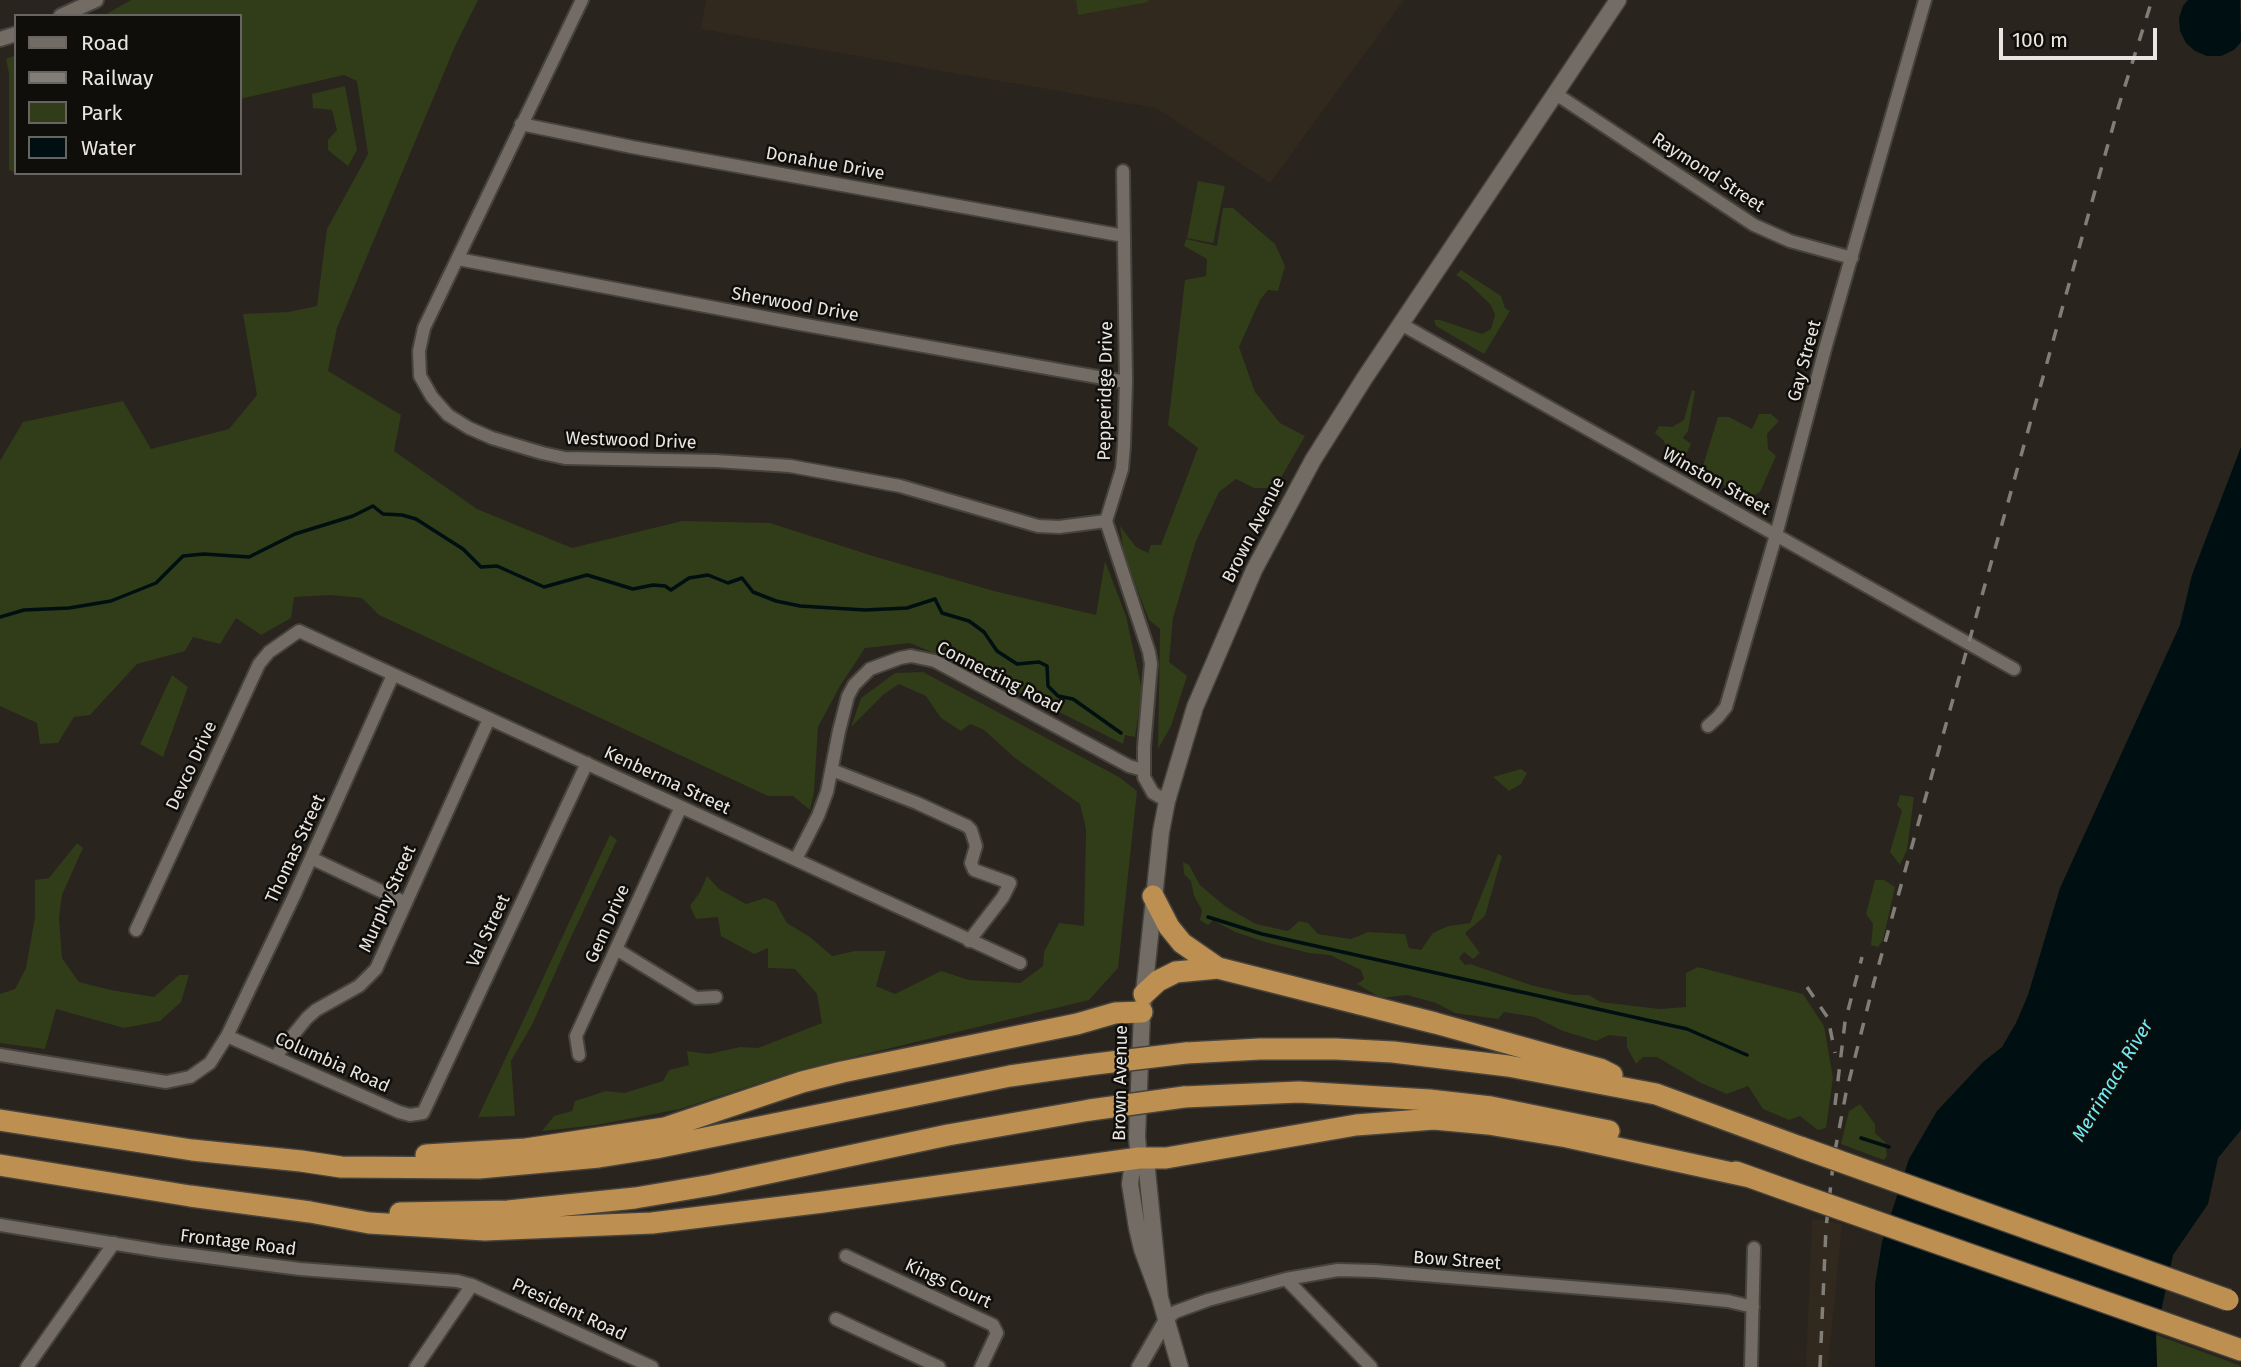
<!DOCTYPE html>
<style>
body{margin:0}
#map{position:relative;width:2241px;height:1367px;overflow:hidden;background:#29241e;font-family:"Fira Sans",sans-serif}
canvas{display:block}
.legend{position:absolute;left:14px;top:14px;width:228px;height:161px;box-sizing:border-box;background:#100e0b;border:2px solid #676461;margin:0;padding:9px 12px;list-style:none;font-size:21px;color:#e9e6e2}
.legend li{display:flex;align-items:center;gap:14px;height:35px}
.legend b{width:35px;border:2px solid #676461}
.scale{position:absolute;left:1999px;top:28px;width:158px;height:32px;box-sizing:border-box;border:4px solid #e9e6e2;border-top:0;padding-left:9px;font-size:21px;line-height:24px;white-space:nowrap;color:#e9e6e2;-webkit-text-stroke:5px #100e0b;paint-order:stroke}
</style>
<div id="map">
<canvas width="2241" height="1367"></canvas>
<ul class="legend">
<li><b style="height:9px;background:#726c64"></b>Road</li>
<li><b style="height:9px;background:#817d77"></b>Railway</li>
<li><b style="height:19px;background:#313c18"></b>Park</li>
<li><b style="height:19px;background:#000f11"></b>Water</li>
</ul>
<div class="scale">100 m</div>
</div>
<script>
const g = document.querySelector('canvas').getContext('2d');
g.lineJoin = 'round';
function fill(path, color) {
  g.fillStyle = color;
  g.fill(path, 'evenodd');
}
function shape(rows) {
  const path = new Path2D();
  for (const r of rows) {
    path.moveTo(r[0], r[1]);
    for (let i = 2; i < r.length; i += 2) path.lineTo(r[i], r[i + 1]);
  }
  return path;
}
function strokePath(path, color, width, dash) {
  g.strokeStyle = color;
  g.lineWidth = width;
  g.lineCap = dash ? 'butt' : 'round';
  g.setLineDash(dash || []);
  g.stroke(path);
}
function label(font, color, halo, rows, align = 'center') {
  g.font = font + ' "Fira Sans",sans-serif';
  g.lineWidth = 5;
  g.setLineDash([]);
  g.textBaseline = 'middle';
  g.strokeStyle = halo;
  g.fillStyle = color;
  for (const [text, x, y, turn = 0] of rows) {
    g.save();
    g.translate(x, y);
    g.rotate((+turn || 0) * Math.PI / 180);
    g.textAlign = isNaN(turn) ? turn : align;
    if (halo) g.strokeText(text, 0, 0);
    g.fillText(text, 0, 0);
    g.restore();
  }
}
const built = shape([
 [706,0,1404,0,1270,183,1156,108,701,29],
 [1812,1219,1842,1224,1828,1367,1806,1367]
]);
const green = shape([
 [131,0,478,0,456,44,337,328,328,371,401,415,394,451,477,509,572,548,682,521,770,523,873,556,994,591,1096,615,1105,561,1126,616,1142,690,1135,737,1125,735,1123,744,979,672,910,643,865,648,840,686,818,727,814,792,810,810,793,796,768,796,379,615,362,598,331,595,294,597,291,618,261,635,236,618,220,644,193,637,185,651,137,664,90,715,74,717,58,743,40,744,37,723,0,706,0,461,23,422,123,401,151,449,229,429,257,395,243,314,288,312,317,306,327,229,368,154,357,81,344,75,240,99,240,16,103,16],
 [1076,0,1148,0,1149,2,1078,15],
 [16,55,16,173,9,170,9,74,6,59],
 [345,86,357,150,348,166,328,150,328,140,337,130,332,110,313,108,312,94],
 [1198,181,1225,186,1213,243,1187,238],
 [1223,208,1233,208,1275,244,1285,266,1278,291,1268,290,1260,300,1239,347,1255,392,1280,423,1305,436,1275,488,1254,488,1236,479,1219,492,1196,541,1173,618,1169,662,1187,676,1171,726,1158,749,1160,629,1149,620,1124,555,1120,526,1136,547,1148,553,1151,545,1161,545,1198,448,1168,425,1185,280,1206,276,1207,259,1184,246,1186,239,1217,246],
 [1461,270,1501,296,1505,308,1510,311,1484,354,1436,326,1434,320,1440,320,1482,334,1491,329,1495,315,1491,305,1468,283,1456,275],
 [1692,390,1695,391,1688,431,1683,438,1691,444,1682,462,1667,450,1664,441,1655,433,1659,426,1672,427,1684,420],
 [1759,414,1771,414,1779,421,1767,434,1768,449,1776,456,1760,492,1749,498,1712,479,1702,469,1718,417,1729,417,1752,429],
 [923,672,1119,777,1137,791,1118,968,1089,1000,800,1070,680,1109,596,1125,542,1131,554,1116,572,1111,575,1101,606,1091,624,1093,663,1081,669,1070,689,1065,687,1051,708,1054,740,1047,758,1048,822,1023,817,994,795,969,768,968,768,948,754,954,721,936,718,917,696,919,690,906,700,892,707,876,719,889,746,904,765,898,775,902,787,923,810,937,832,956,855,951,886,951,876,986,895,994,941,971,969,980,1020,983,1043,966,1044,952,1059,923,1084,926,1086,829,1080,804,1015,758,984,730,970,724,961,731,941,718,926,696,899,684,883,695,851,727,861,698,895,673],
 [172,675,188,687,163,757,140,744],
 [1521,769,1527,773,1521,784,1509,791,1493,777],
 [1900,795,1914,797,1907,850,1900,865,1890,852,1902,811,1897,805],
 [610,835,617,840,572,935,532,1025,511,1061,515,1116,478,1117],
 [77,843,83,848,62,895,59,918,62,958,79,982,111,990,154,997,179,975,189,975,181,1002,160,1021,124,1028,56,1009,45,1049,0,1043,0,994,15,989,26,968,35,917,35,880,49,878],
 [1498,854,1502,856,1485,916,1465,933,1480,953,1473,959,1464,952,1459,958,1465,965,1470,964,1531,985,1573,995,1589,995,1600,1002,1660,1009,1686,1007,1686,973,1698,967,1803,994,1824,1026,1833,1078,1826,1128,1818,1130,1800,1116,1789,1120,1763,1109,1748,1086,1727,1094,1701,1083,1657,1057,1643,1057,1636,1064,1627,1047,1627,1037,1609,1035,1596,1041,1563,1031,1535,1017,1504,1012,1498,1019,1455,1013,1436,1003,1407,995,1381,998,1357,984,1364,979,1361,970,1330,955,1309,953,1265,942,1235,932,1213,920,1208,925,1200,920,1202,910,1194,896,1191,881,1184,874,1183,862,1189,865,1200,885,1226,907,1256,924,1288,931,1299,921,1308,923,1318,934,1351,939,1368,932,1405,934,1409,948,1421,950,1433,933,1448,926,1470,923],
 [1875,880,1884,880,1895,887,1883,940,1878,947,1871,945,1873,924,1866,914],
 [1860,1104,1875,1124,1875,1133,1885,1142,1887,1156,1884,1160,1841,1144,1849,1111],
 [2156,1335,2239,1365,2241,1367,2157,1367]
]);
const water = shape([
 [2188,0,2240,0,2241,42,2234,50,2221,56,2207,56,2195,51,2186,43,2180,31,2179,18,2183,6],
 [2241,447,2241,1130,2218,1158,2208,1204,2173,1255,2156,1335,2157,1367,1875,1367,1875,1284,1882,1242,1909,1159,1937,1111,1983,1062,2002,1047,2016,1023,2028,995,2060,888,2180,625,2192,575]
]);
const stream = shape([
 [0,617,24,610,69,608,111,601,156,583,183,556,204,554,249,557,295,534,353,516,373,506,383,514,402,515,416,519,463,549,481,567,497,566,544,587,587,575,633,589,653,585,665,586,671,590,689,578,708,575,728,583,742,578,753,592,776,601,800,606,865,610,907,608,935,599,942,613,969,621,984,632,997,651,1017,664,1039,662,1047,666,1048,686,1058,696,1073,699,1121,733],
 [1208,917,1262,934,1687,1029,1747,1055],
 [1861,1138,1889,1147]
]);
const minor = shape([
 [582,0,424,328,419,351,420,376,432,397,448,415,469,428,492,438,542,453,565,458,716,461,790,466,900,486,1038,526,1059,527,1106,521],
 [1556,94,1754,225,1790,241,1852,258],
 [521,124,632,147,1124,236],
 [1123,171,1126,382,1124,446,1122,469,1106,521,1149,652,1151,664,1144,747,1144,777,1153,793,1167,801],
 [458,259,800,324,1126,382],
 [1401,324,2014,669],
 [1708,726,1718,717,1726,707,1776,535,1825,349,1925,0],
 [832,770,917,803,967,826,971,830,976,846,971,863,974,870,1010,883,1003,897,969,941],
 [311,858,406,903],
 [796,859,818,816,827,792,839,731,848,696,854,685,870,669,900,658,911,656,935,661,1129,766,1143,770],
 [136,930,259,664,269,652,299,631,1020,963],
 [616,949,696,998,716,997],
 [227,1036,399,1112,410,1115,423,1113,587,763],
 [0,1055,166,1082,190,1077,210,1063,227,1036,294,896,393,675],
 [579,1055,576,1036,681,807],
 [275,1057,307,1018,316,1010,359,986,376,969,489,719],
 [0,1225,160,1251,300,1269,457,1281,472,1285,652,1367],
 [846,1256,993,1325,997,1333,981,1367],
 [1286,1279,1371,1367],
 [836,1319,939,1367],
 [1166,1320,1175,1312,1208,1300,1286,1279,1338,1270,1375,1271,1668,1295,1728,1301,1753,1307],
 [27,1367,114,1243],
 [416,1367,472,1285],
 [1751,1367,1754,1248]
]);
const tertiary = shape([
 [61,16,96,0],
 [0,39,16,34],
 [1139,1367,1166,1320]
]);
const secondary = shape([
 [1139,1158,1132,1169,1130,1184,1137,1228,1142,1249,1160,1298,1180,1367],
 [1160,1298,1148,1180,1147,1169,1139,1158,1137,1137,1142,1012,1161,832,1167,801,1195,707,1254,570,1313,460,1364,379,1618,0]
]);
const motorway = shape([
 [1153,896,1169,927,1182,943,1218,968],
 [1144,994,1158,981,1176,972,1218,968,1435,1023,1600,1069,1612,1075],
 [1186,1053,1260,1049,1336,1049,1393,1052,1508,1066,1656,1094,1800,1147],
 [1184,1097,1299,1092,1429,1100,1491,1107,1609,1131],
 [0,1120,192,1150,301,1161,341,1167,479,1168,599,1157,656,1148,1010,1076,1087,1065],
 [426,1155,526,1149,665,1128,802,1082,842,1072,1077,1024,1115,1013,1142,1012],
 [0,1165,190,1196,310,1212,369,1223,485,1230,652,1223,823,1202,1139,1158,1166,1158,1356,1125,1434,1119,1488,1124,1567,1137,1750,1177],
 [1736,1172,1792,1192],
 [400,1213,508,1211,635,1198,712,1185,948,1135,1090,1110],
 [2210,1339,2241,1350]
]);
const rail = shape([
 [1807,987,1828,1018,1835,1053],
 [1835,1105,1845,1022,1862,957],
 [1820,1367,1826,1228,1834,1156,1846,1093,1874,982,2119,105,2152,0]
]);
const motorwayBridge = shape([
 [1087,1065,1186,1053],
 [1090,1110,1184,1097],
 [1800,1147,2228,1300],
 [1792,1192,2210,1339]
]);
const streetNames = [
 ["Donahue Drive",825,164,10],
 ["Raymond Street",1708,173,33],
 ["Sherwood Drive",795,305,10],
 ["Gay Street",1805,361,-75],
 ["Pepperidge Drive",1106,391,-89],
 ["Westwood Drive",631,441,2],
 ["Winston Street",1716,482,29],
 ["Brown Avenue",1254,530,-63],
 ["Connecting Road",999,678,27],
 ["Devco Drive",192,766,-65],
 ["Kenberma Street",667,781,25],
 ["Thomas Street",296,849,-65],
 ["Murphy Street",388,899,-66],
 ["Gem Drive",608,924,-66],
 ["Val Street",489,931,-65],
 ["Columbia Road",332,1063,24],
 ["Brown Avenue",1121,1083,-89],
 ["Frontage Road",238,1243,7],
 ["Bow Street",1457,1261,4],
 ["Kings Court",948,1284,25],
 ["President Road",569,1310,25]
];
const waterNames = [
 ["Merrimack River",2113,1081,-59]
];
fill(built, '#31291d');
fill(green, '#313c18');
fill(water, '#000f11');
strokePath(stream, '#000f11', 3.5);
strokePath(minor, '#46423c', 16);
strokePath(tertiary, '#46423c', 18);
strokePath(secondary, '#46423c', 19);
strokePath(motorway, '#46423c', 24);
strokePath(minor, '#726c64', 12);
strokePath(tertiary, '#726c64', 14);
strokePath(secondary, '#726c64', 16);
strokePath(motorway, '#bd8f51', 21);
strokePath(rail, '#817d77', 3.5, [12, 12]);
strokePath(motorwayBridge, '#46423c', 24, []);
strokePath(motorwayBridge, '#bd8f51', 21);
label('18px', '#e9e6e2', '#100e0b', streetNames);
label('italic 19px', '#71ebf3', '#100e0b', waterNames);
</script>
